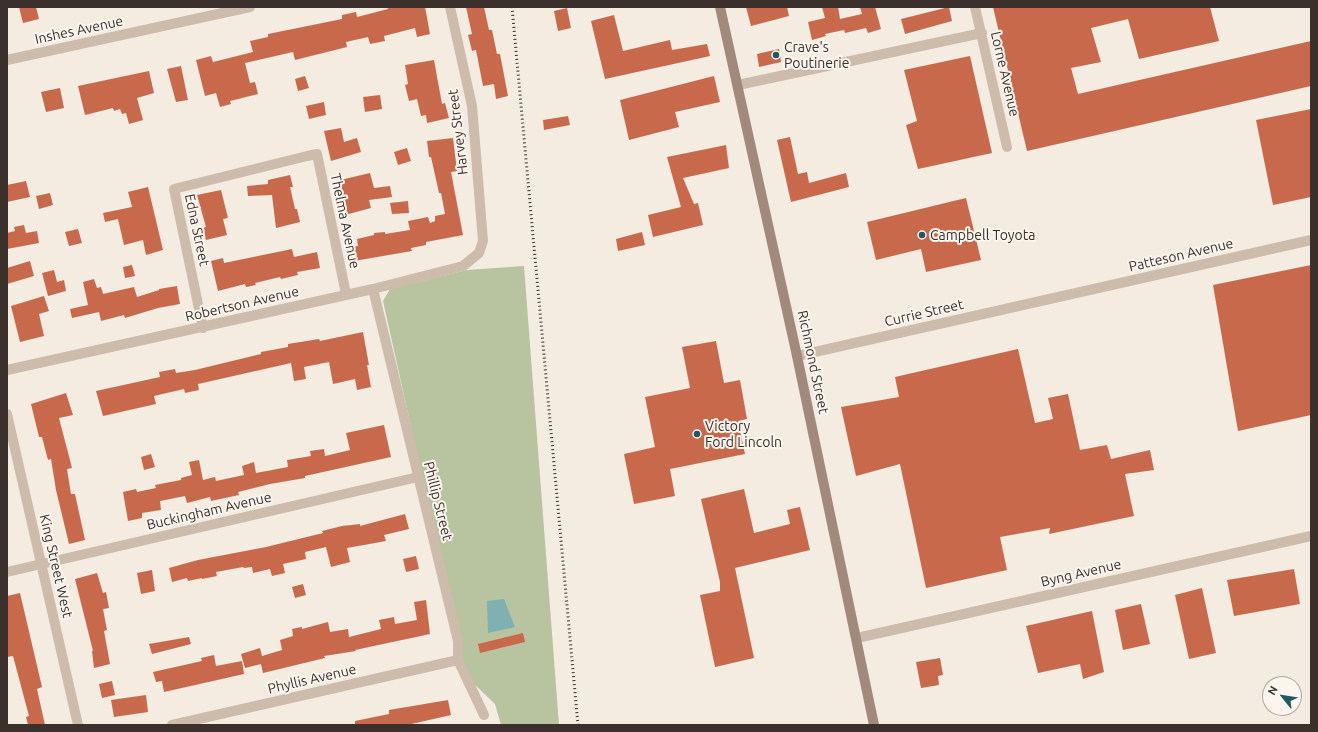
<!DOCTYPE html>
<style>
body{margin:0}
#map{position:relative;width:1318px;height:732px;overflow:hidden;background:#f4ebe1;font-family:Ubuntu,sans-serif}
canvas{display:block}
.frame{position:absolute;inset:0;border:8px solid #3b302b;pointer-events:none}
.north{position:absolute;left:1262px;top:676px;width:40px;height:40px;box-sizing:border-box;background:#fbf5ee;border:1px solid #aea6a0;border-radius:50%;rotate:300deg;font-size:11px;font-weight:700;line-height:16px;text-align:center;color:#3b302b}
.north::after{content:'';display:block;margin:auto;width:14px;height:18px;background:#1f5a5e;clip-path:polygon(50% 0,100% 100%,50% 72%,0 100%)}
</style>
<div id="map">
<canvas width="1318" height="732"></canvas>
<div class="frame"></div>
<div class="north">N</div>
</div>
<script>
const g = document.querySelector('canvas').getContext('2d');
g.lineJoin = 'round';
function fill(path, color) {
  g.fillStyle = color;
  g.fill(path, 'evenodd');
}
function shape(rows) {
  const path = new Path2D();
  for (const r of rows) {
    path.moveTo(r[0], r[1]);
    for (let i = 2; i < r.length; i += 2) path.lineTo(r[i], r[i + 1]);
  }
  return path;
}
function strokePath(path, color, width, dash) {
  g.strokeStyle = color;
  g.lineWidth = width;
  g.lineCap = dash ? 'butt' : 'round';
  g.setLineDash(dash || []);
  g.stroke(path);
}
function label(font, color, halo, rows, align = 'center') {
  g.font = font + ' Ubuntu,sans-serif';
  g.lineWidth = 4;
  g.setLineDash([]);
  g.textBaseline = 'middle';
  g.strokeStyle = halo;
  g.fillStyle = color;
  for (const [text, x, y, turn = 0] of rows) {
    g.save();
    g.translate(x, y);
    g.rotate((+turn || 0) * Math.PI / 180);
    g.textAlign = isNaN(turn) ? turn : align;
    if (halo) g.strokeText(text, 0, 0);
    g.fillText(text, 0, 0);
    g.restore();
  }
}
const green = shape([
 [524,266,559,725,501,725,495,704,472,682,464,665,383,301,390,289,467,270]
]);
const water = shape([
 [504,599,515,627,488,633,487,601]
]);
const building = shape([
 [19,7,36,7,39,19,23,23],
 [388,7,425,7,430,34,417,37,415,28,384,36,385,41,370,44,368,37,346,42,347,47,295,60,293,52,245,63,250,83,255,82,258,94,230,101,231,104,220,107,216,93,205,96,196,60,211,56,213,62,253,52,250,41,268,37,268,34,342,19,342,15,356,12,357,17,388,9],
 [466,7,484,7,489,30,492,30,497,54,500,54,508,96,496,99,494,84,483,86,476,50,472,51,468,35,472,34],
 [746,7,787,7,789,16,751,26],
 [822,7,838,7,840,19,862,14,860,7,875,7,881,29,868,33,866,28,845,33,844,30,825,34,826,36,812,40,808,22,825,18],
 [949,7,952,21,905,34,901,19],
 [993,7,1210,7,1219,41,1139,59,1128,19,1091,28,1101,62,1071,68,1078,94,1311,41,1311,86,1027,151],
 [567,8,571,28,558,31,554,11],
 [614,15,623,51,670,40,672,50,707,44,710,56,605,79,591,21],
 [779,49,781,62,759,67,757,54],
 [970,56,992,153,918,169,906,125,917,121,904,70],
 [434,60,442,104,445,103,449,118,427,123,426,115,421,116,417,99,409,101,405,85,408,84,405,65],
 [181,66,188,100,176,102,167,69],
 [149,71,154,93,137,98,143,120,129,124,126,113,122,114,120,109,114,111,113,108,85,115,78,86],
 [305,76,309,88,298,91,295,79],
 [714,76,720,102,675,112,679,127,629,140,620,100],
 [60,88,64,108,46,112,41,92],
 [380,95,382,109,365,112,363,97],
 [324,102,326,115,309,119,306,106],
 [1311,109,1311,197,1273,205,1256,120],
 [568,116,570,125,544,130,543,120],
 [341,128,344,142,357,138,361,152,331,161,324,131],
 [790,137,798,174,807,172,809,183,846,173,849,187,791,202,777,140],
 [453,138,457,171,451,172,463,235,426,242,426,245,411,248,412,251,354,261,351,247,358,246,357,239,374,235,374,233,385,232,385,234,410,230,408,221,428,217,430,223,435,221,435,216,445,214,441,193,439,193,431,157,429,157,427,141],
 [726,145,729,168,683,178,694,204,698,203,703,225,653,237,648,215,681,207,667,157],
 [407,148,411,161,398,165,394,152],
 [370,173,374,188,390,186,392,197,369,200,371,208,345,215,336,181],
 [290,175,293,187,290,187,295,209,297,209,300,222,276,228,272,195,248,196,247,186,268,184,268,180],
 [26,181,30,197,7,202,7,185],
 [148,187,163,250,146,255,143,240,124,245,118,219,105,222,103,213,132,207,128,192],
 [221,190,228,218,223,219,227,235,206,240,203,228,206,227,197,195],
 [50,193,53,205,39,209,36,196],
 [966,198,981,260,926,272,921,249,876,260,867,222],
 [408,201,409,213,392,214,390,203],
 [24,225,26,233,37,231,39,243,7,249,7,233,15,231,14,227],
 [78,229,82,243,69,246,65,232],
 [642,232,645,245,618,251,616,239],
 [292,249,294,257,317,252,320,268,297,272,298,275,281,279,280,277,255,283,256,285,246,287,245,284,218,291,211,261,223,258,224,263],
 [30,261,34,276,7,284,7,268],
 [132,265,135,276,125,278,123,267],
 [1311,265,1311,415,1238,431,1213,285],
 [54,270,57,282,64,280,66,291,48,296,42,273],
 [94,279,97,288,101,287,103,294,134,287,137,297,159,290,159,289,177,286,180,304,158,308,125,318,124,315,101,321,99,312,72,318,70,309,88,305,83,282],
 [44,296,49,311,39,314,44,336,20,342,11,306],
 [363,332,369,365,367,365,371,387,357,390,355,379,333,384,329,362,304,367,306,379,294,381,291,363,198,384,199,390,185,393,184,389,154,396,156,404,103,416,96,391,160,377,159,372,175,369,176,373,195,370,261,354,261,352,288,347,288,344,319,339,320,341],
 [716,341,724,383,740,380,747,419,738,421,745,454,670,469,675,496,634,504,624,454,655,447,645,397,690,388,682,347],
 [1018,349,1035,423,1053,419,1048,398,1068,394,1080,450,1107,445,1111,459,1150,450,1154,470,1125,474,1134,516,1049,534,1050,528,1000,537,1007,570,926,588,900,464,856,476,841,407,899,397,895,377],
 [66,393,73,415,59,418,72,468,67,469,71,494,75,494,85,540,69,544,56,490,51,459,48,460,42,437,39,437,31,404],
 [384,425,391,457,305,476,305,478,270,484,238,492,239,495,211,501,210,497,187,503,185,496,160,501,161,510,142,513,142,518,128,521,123,492,136,489,137,492,156,488,155,485,181,480,181,478,192,475,189,462,199,460,203,480,215,477,216,481,244,475,242,466,254,462,256,473,288,467,287,460,311,456,310,451,324,449,325,456,350,450,346,433],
 [151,454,155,467,144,470,141,457],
 [744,489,754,533,790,524,787,510,800,507,810,550,735,568,754,658,715,667,700,595,720,591,720,582,701,499],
 [405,514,409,529,384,535,386,541,347,548,350,562,331,567,326,547,305,552,306,559,283,564,285,573,272,576,270,569,253,573,252,567,244,568,243,567,216,572,217,576,202,579,202,578,188,581,187,578,172,582,169,568,198,560,266,547,323,533,322,531,342,526,360,524,360,526],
 [416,556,419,569,406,572,403,559],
 [1294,569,1300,604,1234,616,1227,580],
 [152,570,155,591,141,594,137,573],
 [97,573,103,593,106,592,109,608,103,609,107,630,104,631,110,664,94,668,92,651,93,651,75,579],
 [303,584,306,595,295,598,292,587],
 [1202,588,1216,653,1189,659,1175,595],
 [20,593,42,687,37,689,45,725,28,725,26,717,29,716,13,656,7,657,7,596],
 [426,600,430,634,355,650,356,651,324,656,325,658,263,673,261,664,245,668,241,654,260,648,262,656,282,650,280,640,293,636,292,629,302,627,302,629,328,622,330,632,348,629,349,637,381,629,379,620,394,617,395,624,417,620,414,602],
 [1141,604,1150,644,1123,650,1115,610],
 [1092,611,1104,672,1083,679,1080,664,1038,673,1026,626],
 [523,633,525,642,480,653,478,644],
 [189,637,191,644,152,654,149,644],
 [214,655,216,666,242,661,244,674,164,692,162,681,156,682,153,672,202,661,201,658],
 [940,658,943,675,938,676,939,685,921,688,916,662],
 [112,681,115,695,102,698,99,684],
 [146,695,148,712,114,717,111,700],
 [448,700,451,715,407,725,355,725,355,721,389,714,389,710]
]);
const minor = shape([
 [975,7,1007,147],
 [7,60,250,7],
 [738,85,982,33],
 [373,289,458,641,458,660,484,715],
 [203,328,174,189,307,156,317,154,346,294],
 [797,356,1311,240],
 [7,370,373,289,463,266,479,253,483,241,472,106,450,7],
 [7,572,418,477],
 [857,638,1311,536],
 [172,725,458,660]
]);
const tertiary = shape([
 [7,414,78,725]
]);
const secondary = shape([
 [720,7,797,356,874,725]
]);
const rail = shape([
 [512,7,578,725]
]);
const markers = [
 [776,55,4,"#1f5a5e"],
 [922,235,4,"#1f5a5e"],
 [697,434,4,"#1f5a5e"]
];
const streetNames = [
 ["Inshes Avenue",79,30,-12],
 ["Lorne Avenue",1005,74,77],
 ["Harvey Street",458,132,-97],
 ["Thelma Avenue",345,221,78],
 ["Edna Street",197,230,78],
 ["Patteson Avenue",1181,255,-13],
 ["Robertson Avenue",242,304,-13],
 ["Currie Street",924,313,-13],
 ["Richmond Street",813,362,78],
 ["Phillip Street",438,501,76],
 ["Buckingham Avenue",209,511,-13],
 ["King Street West",56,566,77],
 ["Byng Avenue",1081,573,-13],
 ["Phyllis Avenue",312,679,-13]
];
const poiNames = [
 ["Crave's",784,47],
 ["Poutinerie",784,63],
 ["Campbell Toyota",930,235],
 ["Victory",705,426],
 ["Ford Lincoln",705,442]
];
fill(green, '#b8c4a0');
fill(water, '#7fb0b2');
fill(building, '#c8694b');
strokePath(minor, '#cdbbac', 10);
strokePath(tertiary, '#cdbbac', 10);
strokePath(secondary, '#a18a7d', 10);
strokePath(rail, '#3b302b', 3, [1, 3]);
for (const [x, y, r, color] of markers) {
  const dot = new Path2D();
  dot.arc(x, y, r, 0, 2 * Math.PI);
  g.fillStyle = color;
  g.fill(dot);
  strokePath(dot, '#fbf5ee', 1.5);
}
label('14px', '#3b302b', '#fbf5ee', streetNames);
label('14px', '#3b302b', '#fbf5ee', poiNames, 'left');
</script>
